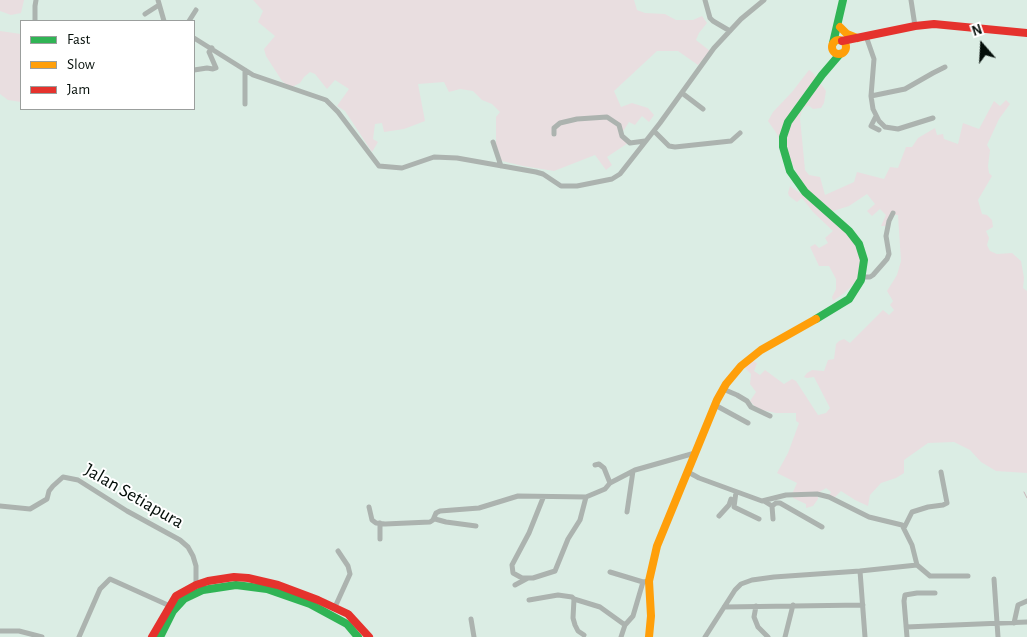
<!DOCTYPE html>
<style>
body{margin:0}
#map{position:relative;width:1027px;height:637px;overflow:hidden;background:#dbede4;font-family:"Alegreya Sans",sans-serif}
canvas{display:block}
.legend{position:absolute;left:20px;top:20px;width:175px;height:90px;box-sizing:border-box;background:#fff;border:1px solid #9b9f9d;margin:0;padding:6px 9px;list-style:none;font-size:15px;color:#040e09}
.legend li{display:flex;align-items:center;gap:10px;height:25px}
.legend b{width:25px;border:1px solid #9b9f9d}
.north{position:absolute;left:957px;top:20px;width:50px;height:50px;-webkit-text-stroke:4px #fff;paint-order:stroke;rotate:341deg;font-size:14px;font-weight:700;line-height:20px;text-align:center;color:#040e09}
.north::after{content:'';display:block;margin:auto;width:18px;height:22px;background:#040e09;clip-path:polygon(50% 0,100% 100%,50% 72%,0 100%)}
</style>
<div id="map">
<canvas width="1027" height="637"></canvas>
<ul class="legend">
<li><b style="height:6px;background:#30b455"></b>Fast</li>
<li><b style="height:6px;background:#ff9f0a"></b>Slow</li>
<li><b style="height:6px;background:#e5322d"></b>Jam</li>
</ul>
<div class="north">N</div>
</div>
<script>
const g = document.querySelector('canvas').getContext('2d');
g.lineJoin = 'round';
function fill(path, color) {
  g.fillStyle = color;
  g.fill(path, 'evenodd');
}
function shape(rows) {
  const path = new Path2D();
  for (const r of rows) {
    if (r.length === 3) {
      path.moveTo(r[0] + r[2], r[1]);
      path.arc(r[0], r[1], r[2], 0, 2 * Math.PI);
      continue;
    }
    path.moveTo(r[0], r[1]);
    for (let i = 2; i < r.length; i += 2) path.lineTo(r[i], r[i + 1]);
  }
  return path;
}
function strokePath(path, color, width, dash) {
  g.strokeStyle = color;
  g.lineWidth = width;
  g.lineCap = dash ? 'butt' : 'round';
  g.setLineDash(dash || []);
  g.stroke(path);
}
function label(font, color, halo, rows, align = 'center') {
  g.font = font + ' "Alegreya Sans",sans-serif';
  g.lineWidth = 4;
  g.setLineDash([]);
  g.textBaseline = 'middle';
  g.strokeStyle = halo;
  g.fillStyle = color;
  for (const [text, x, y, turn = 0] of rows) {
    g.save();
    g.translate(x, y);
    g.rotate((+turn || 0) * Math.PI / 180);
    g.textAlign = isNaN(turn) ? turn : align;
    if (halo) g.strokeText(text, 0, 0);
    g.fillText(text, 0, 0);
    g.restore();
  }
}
const green = shape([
 [0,0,24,0,21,13,11,15,0,11],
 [253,0,634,0,637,10,645,13,665,14,676,20,693,20,702,16,707,23,699,33,696,40,710,51,698,65,678,51,657,51,614,91,621,107,632,103,648,108,654,115,649,122,642,116,635,125,629,122,620,136,628,143,607,157,612,165,606,170,595,155,554,171,523,166,502,161,496,145,496,117,500,112,492,104,482,100,473,91,460,89,449,92,444,82,418,84,425,121,404,129,384,132,382,123,375,124,373,139,378,142,372,152,345,111,337,106,349,89,335,80,327,89,315,74,310,72,304,77,300,83,290,88,282,81,266,56,264,49,275,36,258,22,263,11],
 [0,31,21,34,21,102,8,100,0,94],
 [809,70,813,73,826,91,824,103,821,108,813,109,808,105,802,110,800,118,805,170,809,175,820,177,825,195,854,182,857,172,884,179,890,167,898,168,906,147,912,147,918,138,935,128,937,135,943,134,944,139,958,144,963,123,979,129,994,101,1000,106,1006,100,1010,104,999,119,987,145,990,150,988,166,989,173,992,176,978,200,982,214,987,215,992,220,993,227,986,231,989,238,987,245,990,251,997,254,1012,253,1021,261,1024,278,1023,288,1027,291,1027,473,996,471,981,462,970,450,954,442,928,443,904,460,904,473,896,478,881,483,870,495,868,506,855,500,841,491,834,498,829,496,831,492,826,488,818,493,818,499,813,506,806,508,806,504,793,498,792,494,797,483,777,473,788,453,799,423,796,421,796,413,776,413,757,409,750,401,756,392,750,384,751,374,743,366,751,360,757,363,754,371,760,375,765,370,784,384,792,379,796,381,818,415,826,413,830,408,814,377,807,378,804,377,807,373,812,370,824,371,828,360,834,359,836,344,839,341,844,339,850,343,883,310,889,315,894,310,890,305,893,301,887,291,897,275,901,261,898,215,890,215,887,226,881,226,886,215,880,209,872,216,867,211,875,204,867,194,849,206,833,211,848,231,862,258,858,280,843,294,833,301,832,297,836,289,836,279,829,266,819,266,810,247,815,244,819,248,828,243,825,238,833,231,813,212,802,198,797,202,789,196,788,193,790,186,804,196,802,182,781,144,777,134,768,121,773,112,792,92]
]);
const stream = shape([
 [1024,492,1027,498]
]);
const street = shape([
 [158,0,164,21],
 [705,0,710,18,713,21,730,31],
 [911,0,915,26],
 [145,14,159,5],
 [35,21,35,6,36,0],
 [189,21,196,10],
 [866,36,874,59,871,96,873,109,879,121,885,127,898,129,933,118],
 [194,38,253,75,326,100,338,112,379,166,402,168,434,157,457,158,536,172,543,174,561,186,577,186,612,179,620,174,660,123,714,48,741,19,764,0],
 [194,70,207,68,213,69,216,68,209,52,212,48],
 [682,93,703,109],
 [871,96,905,89,933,73,945,67],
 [245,104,245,70],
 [876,116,871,126,879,130],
 [654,131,669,146,675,147,731,141,740,133],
 [554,134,554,128,560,123,577,119,607,117,619,125,622,136,630,143,645,141],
 [493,142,501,166],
 [862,277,870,277,873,275,887,259,889,254,886,236,889,221,893,213],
 [723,389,737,395,747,401,751,407,770,416],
 [715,405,748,423],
 [595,465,599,464,604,468,610,483],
 [688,472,699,478,762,501,786,495,817,494,829,497,869,517,902,525,912,545,917,565,860,571],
 [736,492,734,507,759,519],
 [543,498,529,533,512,565,513,573,522,578,533,578,555,571,568,539,580,520,586,497],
 [764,501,772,506,776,503,780,503,822,527],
 [0,506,30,509,47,499,49,491,53,486,63,477,78,480,127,511,180,540,188,547,193,556,196,566,196,585],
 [772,506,773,519],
 [369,507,372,520,376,523,385,524,430,522,433,520,436,513,440,511,479,508,518,496,586,497,605,489,610,483,635,470,695,453],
 [627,512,633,471],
 [719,516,729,505,731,499],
 [435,519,446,522,476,526],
 [904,528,912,512,928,507,943,505,947,503,941,472],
 [380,539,380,523],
 [917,565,930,576,968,576],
 [610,572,643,582],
 [994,579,998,637],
 [515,585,528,578],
 [574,599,600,607,625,625,633,616,643,582,649,581],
 [529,600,558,595,572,597,574,599,573,618,575,625,578,631,584,635],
 [756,606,754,617,758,627,768,637],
 [335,607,350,574,348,566,338,551],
 [724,607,863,605],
 [471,619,474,637],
 [1014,623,1018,605,1027,601],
 [906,627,1027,622],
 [0,631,19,631,42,637],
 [79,637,100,589,110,579,170,606],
 [621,637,625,625],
 [705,637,735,590,741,584,752,580,774,577,860,571,865,637],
 [785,637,793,605],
 [907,637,904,601,905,595,917,593,935,593]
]);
const fast = shape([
 [833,43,843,0],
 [816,319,849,299,861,280,864,260,859,244,849,231,805,192,790,171,783,147,783,137,788,122,822,75,840,54],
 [160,637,173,611,184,599,203,590,236,585,267,589,310,604,347,624,358,637]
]);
const slow = shape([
 [840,27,847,34,857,38],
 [839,47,7],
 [649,637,651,616,649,581,657,546,717,400,726,384,741,366,761,350,816,319]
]);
const jam = shape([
 [842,41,915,26,934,24,1027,33],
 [152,637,176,596,196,585,208,581,234,577,248,578,278,585,318,600,348,614,369,637]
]);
const streetNames = [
 ["Jalan Setiapura",134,496,30]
];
fill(green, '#e9dee0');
strokePath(stream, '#c8b4b9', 1);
strokePath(street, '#acb3af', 5);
strokePath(fast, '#30b455', 8);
strokePath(slow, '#ff9f0a', 8);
strokePath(jam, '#e5322d', 8);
label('19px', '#040e09', '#fff', streetNames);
</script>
